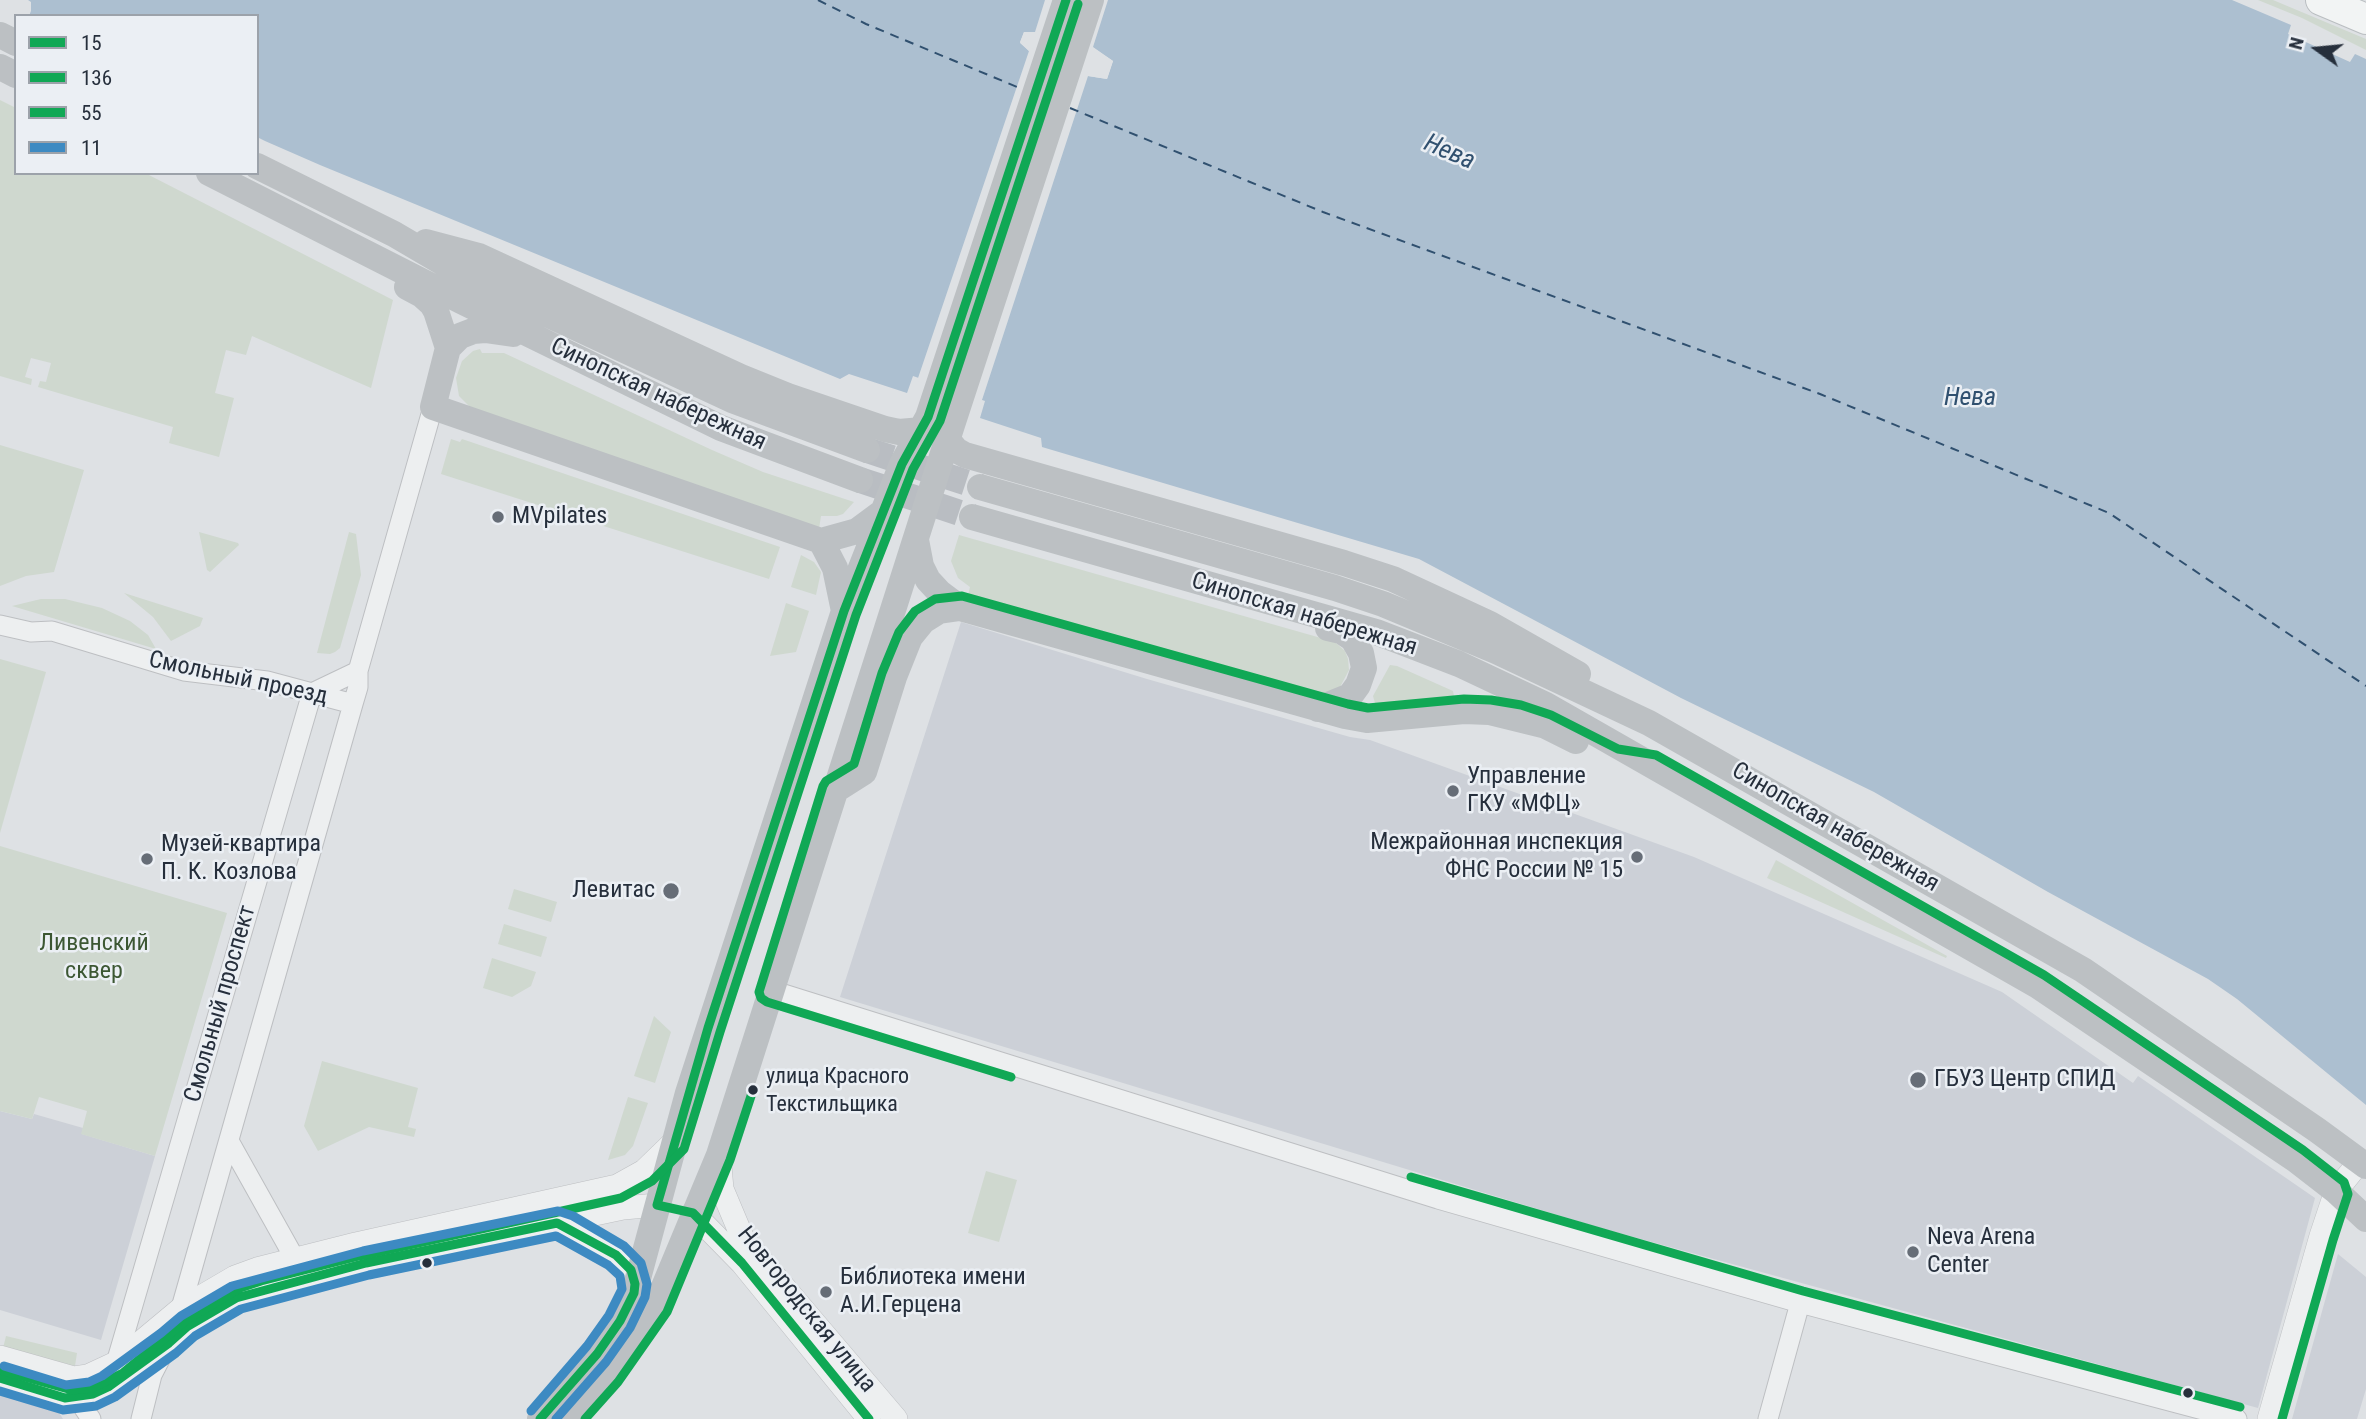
<!DOCTYPE html>
<meta charset="utf-8">
<style>
body{margin:0}
#map{position:relative;width:2366px;height:1419px;overflow:hidden;background:#dee1e4;font-family:"Roboto Condensed",sans-serif}
canvas{display:block}
.legend{position:absolute;left:14px;top:14px;width:245px;height:161px;box-sizing:border-box;background:#ebeff4;border:2px solid #9ca2aa;margin:0;padding:9px 12px;list-style:none;font-size:21px;color:#262f3c}
.legend li{display:flex;align-items:center;gap:14px;height:35px}
.legend b{width:35px;border:2px solid #9ca2aa}
.north{position:absolute;left:2282px;top:14px;width:70px;height:70px;-webkit-text-stroke:5px #ebeff4;paint-order:stroke;rotate:285deg;font-size:19px;font-weight:700;line-height:28px;text-align:center;color:#262f3c}
.north::after{content:'';display:block;margin:auto;width:24px;height:32px;background:#262f3c;clip-path:polygon(50% 0,100% 100%,50% 72%,0 100%)}
</style>
<div id="map">
<canvas width="2366" height="1419"></canvas>
<ul class="legend">
<li><b style="height:9px;background:#10a855"></b>15</li>
<li><b style="height:9px;background:#10a855"></b>136</li>
<li><b style="height:9px;background:#10a855"></b>55</li>
<li><b style="height:9px;background:#3d8ac2"></b>11</li>
</ul>
<div class="north">N</div>
</div>
<script>
const g = document.querySelector('canvas').getContext('2d');
g.lineJoin = 'round';
function fill(path, color) {
  g.fillStyle = color;
  g.fill(path, 'evenodd');
}
function shape(rows) {
  const path = new Path2D();
  for (const r of rows) {
    path.moveTo(r[0], r[1]);
    for (let i = 2; i < r.length; i += 2) path.lineTo(r[i], r[i + 1]);
  }
  return path;
}
function strokePath(path, color, width, dash) {
  g.strokeStyle = color;
  g.lineWidth = width;
  g.lineCap = dash ? 'butt' : 'round';
  g.setLineDash(dash || []);
  g.stroke(path);
}
function label(font, color, halo, rows, align = 'center') {
  g.font = font + ' "Roboto Condensed",sans-serif';
  g.lineWidth = 5;
  g.setLineDash([]);
  g.textBaseline = 'middle';
  g.strokeStyle = halo;
  g.fillStyle = color;
  for (const [text, x, y, turn = 0] of rows) {
    g.save();
    g.translate(x, y);
    g.rotate((+turn || 0) * Math.PI / 180);
    g.textAlign = isNaN(turn) ? turn : align;
    if (halo) g.strokeText(text, 0, 0);
    g.fillText(text, 0, 0);
    g.restore();
  }
}
const built = shape([
 [961,622,1147,679,1350,737,1370,740,1694,857,2002,992,2133,1083,2138,1076,2315,1198,2258,1408,1597,1227,840,997],
 [0,1111,32,1119,34,1114,83,1128,82,1134,155,1156,101,1340,0,1310],
 [2338,1254,2366,1277,2366,1389,2357,1419,2292,1419],
 [0,1389,55,1406,63,1419,0,1419]
]);
const green = shape([
 [2258,0,2273,0,2366,39,2366,50,2302,18],
 [0,100,16,108,16,173,145,173,393,300,371,388,252,336,246,355,226,350,215,393,234,398,219,457,169,443,173,427,38,387,40,381,46,382,51,363,31,358,25,377,32,379,31,385,0,376],
 [480,349,482,353,504,353,712,450,763,472,854,502,843,514,837,516,821,516,819,529,472,409,459,396,456,378,462,361,473,351],
 [451,439,460,442,462,439,780,547,769,579,441,474],
 [0,445,84,470,54,572,26,576,0,586],
 [199,532,238,543,239,545,210,572,207,570],
 [349,532,356,534,361,575,340,648,335,652,330,654,317,653],
 [959,535,1328,640,1336,643,1345,651,1348,659,1349,670,1339,689,1319,697,967,599,970,587,958,578,951,561],
 [801,555,814,562,821,572,816,595,791,587],
 [124,593,203,618,200,626,171,641,153,617],
 [41,599,65,599,102,608,130,621,148,635,156,649,12,606],
 [786,603,809,611,796,652,770,656],
 [0,659,46,672,0,833],
 [1390,665,1397,666,1453,691,1454,696,1380,704,1375,703,1373,696],
 [0,846,227,913,155,1156,81,1134,87,1111,39,1097,32,1119,0,1111],
 [1776,860,1947,956,1946,958,1767,878],
 [514,889,557,902,551,922,508,909],
 [504,924,547,937,541,957,498,944],
 [492,958,536,972,531,986,512,997,483,988],
 [654,1016,671,1032,655,1083,634,1076],
 [322,1061,418,1088,408,1127,416,1129,414,1137,369,1127,318,1151,304,1126],
 [628,1097,648,1103,633,1146,625,1155,608,1160],
 [986,1171,1017,1180,999,1242,968,1233],
 [6,1336,77,1353,75,1366,55,1364,3,1348]
]);
const water = shape([
 [28,0,2232,0,2291,25,2288,34,2350,62,2355,54,2366,59,2366,1105,2237,999,2208,979,2048,892,1874,792,1681,698,1419,559,1042,447,1041,438,980,418,985,401,913,376,907,393,849,374,840,379,320,165,265,141,257,137,257,16,29,16,31,11,31,2],
 [1024,32,1092,47,1113,61,1107,79,1088,76,1029,51,1020,42]
]);
const pier = shape([
 [1045,0,1108,0,1093,47,1113,61,1107,79,1088,76,981,403,917,381,1029,51,1020,43,1024,32,1035,32],
 [1026,35,1091,50,1109,63,1104,75,1089,73,1031,48,1024,42]
]);
const ferry = shape([
 [818,0,866,24,1022,89],
 [1070,108,1323,212,1820,394,2109,513,2366,686]
]);
const secondaryTunnel = shape([
 [867,450,980,487],
 [860,480,972,517]
]);
const minor = shape([
 [0,625,31,632,52,631,184,671,267,681,353,704],
 [771,990,1438,1199,1800,1303,2237,1419],
 [229,1141,295,1259],
 [179,1315,353,704,358,687,358,671,433,407],
 [116,1363,312,693,358,671],
 [65,1398,81,1404,91,1419],
 [141,1419,152,1375,168,1344],
 [1768,1419,1800,1303]
]);
const tertiary = shape([
 [719,1155,722,1189,743,1239,896,1419],
 [693,1213,742,1263,869,1419],
 [557,1223,567,1227,616,1255,631,1270,635,1284],
 [0,1357,74,1378,88,1376,116,1363,182,1308,235,1277,257,1269,356,1244,617,1186,644,1171,675,1141],
 [0,1378,65,1398,93,1394,108,1387,169,1343,188,1326,236,1298,271,1287,430,1249,623,1208,657,1205],
 [2269,1419,2321,1236,2336,1191,2360,1161]
]);
const secondary = shape([
 [0,35,16,43],
 [0,67,16,75],
 [257,166,394,234,469,278,732,400,867,450],
 [209,173,461,301,721,428,860,480],
 [426,242,479,256,741,377,788,396,885,429,899,432,922,430],
 [407,287,422,295,432,304,436,311,448,348],
 [513,334,485,330,473,331,460,336,448,348,433,407,821,541,857,531,884,511],
 [947,439,956,450,965,455,1344,563,1393,579,1490,624,1578,674],
 [980,487,1335,588,1383,604,1496,651,1649,723,2083,970,2317,1130,2366,1166],
 [972,517,1376,632,1459,664,1546,705,2038,986,2296,1160,2336,1191,2366,1219],
 [916,540,921,566,928,580,940,593,960,608,1345,716,1367,720,1464,711,1489,712,1546,726,1576,741],
 [821,541,835,568,844,611],
 [1318,709,1350,696,1358,685,1364,668,1361,653,1353,639,1341,631,1328,628],
 [834,791,864,772,894,677,910,637,923,621,939,611,960,608],
 [540,1419,597,1354,620,1321,634,1293,688,1093,844,611,902,464,928,417,1066,0],
 [569,1419,608,1375,656,1306,719,1155,952,425,1091,0]
]);
const primary = shape([
 [2321,0,2366,19]
]);
const bus1 = shape([
 [0,1378,65,1398,93,1394,108,1387,169,1343,188,1326,236,1298,366,1263,557,1223,616,1255,631,1270,635,1284,634,1293,620,1321,597,1354,540,1419],
 [869,1419,742,1263,693,1213,657,1205,708,1028,844,611,902,464,928,417,1066,0]
]);
const bus2 = shape([
 [0,1370,72,1390,92,1388,123,1373,189,1318,240,1288,261,1281,359,1256,621,1198,652,1181,684,1149,720,1032,856,615,913,469,940,421,1078,4],
 [585,1419,618,1382,667,1312,730,1160,753,1090]
]);
const bus3 = shape([
 [1011,1077,767,1002,761,998,759,992,823,786,826,781,854,764,882,673,899,632,915,611,935,599,962,596,1348,704,1368,708,1464,699,1491,700,1521,705,1551,715,1618,749,1656,755,2044,975,2303,1150,2344,1182,2348,1194,2333,1240,2282,1419],
 [1411,1177,1803,1291,2240,1407]
]);
const bus4 = shape([
 [0,1391,63,1410,96,1406,115,1397,176,1353,195,1336,241,1309,369,1275,556,1236,608,1265,620,1276,622,1289,609,1315,587,1346,531,1411]
]);
const bus5 = shape([
 [4,1366,66,1385,89,1382,102,1376,161,1333,181,1316,232,1286,363,1251,558,1211,573,1216,624,1246,641,1263,647,1284,645,1297,630,1328,606,1362,556,1419]
]);
const markers = [
 [498,517,7,"#666d77"],
 [1453,791,7,"#666d77"],
 [1637,857,7,"#666d77"],
 [147,859,7,"#666d77"],
 [671,891,9,"#666d77"],
 [1918,1080,9,"#666d77"],
 [753,1090,6,"#262f3c"],
 [1913,1252,7,"#666d77"],
 [427,1263,6,"#262f3c"],
 [826,1292,7,"#666d77"],
 [2188,1393,6,"#262f3c"]
];
const busNames = [
 ["улица Красного",766,1077],
 ["Текстильщика",766,1105]
];
const streetNames = [
 ["Синопская набережная",658,395,25],
 ["Синопская набережная",1304,615,17],
 ["Смольный проезд",238,679,12],
 ["Синопская набережная",1835,828,30],
 ["Смольный проспект",221,1004,-74],
 ["Новгородская улица",806,1310,51]
];
const poiNames = [
 ["MVpilates",512,517],
 ["Управление",1467,777],
 ["ГКУ «МФЦ»",1467,805],
 ["Межрайонная инспекция",1623,843,"right"],
 ["ФНС России № 15",1623,871,"right"],
 ["Музей-квартира",161,845],
 ["П. К. Козлова",161,873],
 ["Левитас",655,891,"right"],
 ["ГБУЗ Центр СПИД",1934,1080],
 ["Neva Arena",1927,1238],
 ["Center",1927,1266],
 ["Библиотека имени",840,1278],
 ["А.И.Герцена",840,1306]
];
const parkNames = [
 ["Ливенский",94,944],
 ["сквер",94,972]
];
const waterNames = [
 ["Нева",1449,153,23],
 ["Нева",1970,398]
];
fill(built, '#ccd0d7');
fill(green, '#cfd8cf');
fill(water, '#acbfd0');
fill(pier, '#dee1e4');
strokePath(ferry, '#30506f', 2, [9, 7]);
strokePath(secondaryTunnel, '#b9bdc2', 26, [26, 13]);
strokePath(minor, '#bdbfc2', 21);
strokePath(tertiary, '#bdbfc2', 24);
strokePath(primary, '#babec1', 32);
strokePath(minor, '#edeff0', 19);
strokePath(tertiary, '#edeff0', 23);
strokePath(secondary, '#bcc0c3', 26);
strokePath(primary, '#f2f4f4', 30);
strokePath(bus1, '#10a855', 9);
strokePath(bus2, '#10a855', 9);
strokePath(bus3, '#10a855', 9);
strokePath(bus4, '#3d8ac2', 9);
strokePath(bus5, '#3d8ac2', 9);
for (const [x, y, r, color] of markers) {
  const dot = new Path2D();
  dot.arc(x, y, r, 0, 2 * Math.PI);
  g.fillStyle = color;
  g.fill(dot);
  strokePath(dot, '#ebeff4', 2.5);
}
label('22px', '#262f3c', '#ebeff4', busNames, 'left');
label('24px', '#262f3c', '#ebeff4', streetNames);
label('24px', '#262f3c', '#ebeff4', poiNames, 'left');
label('24px', '#3c5733', '#ebeff4', parkNames);
label('italic 26px', '#30506f', '#ebeff4', waterNames);
</script>
